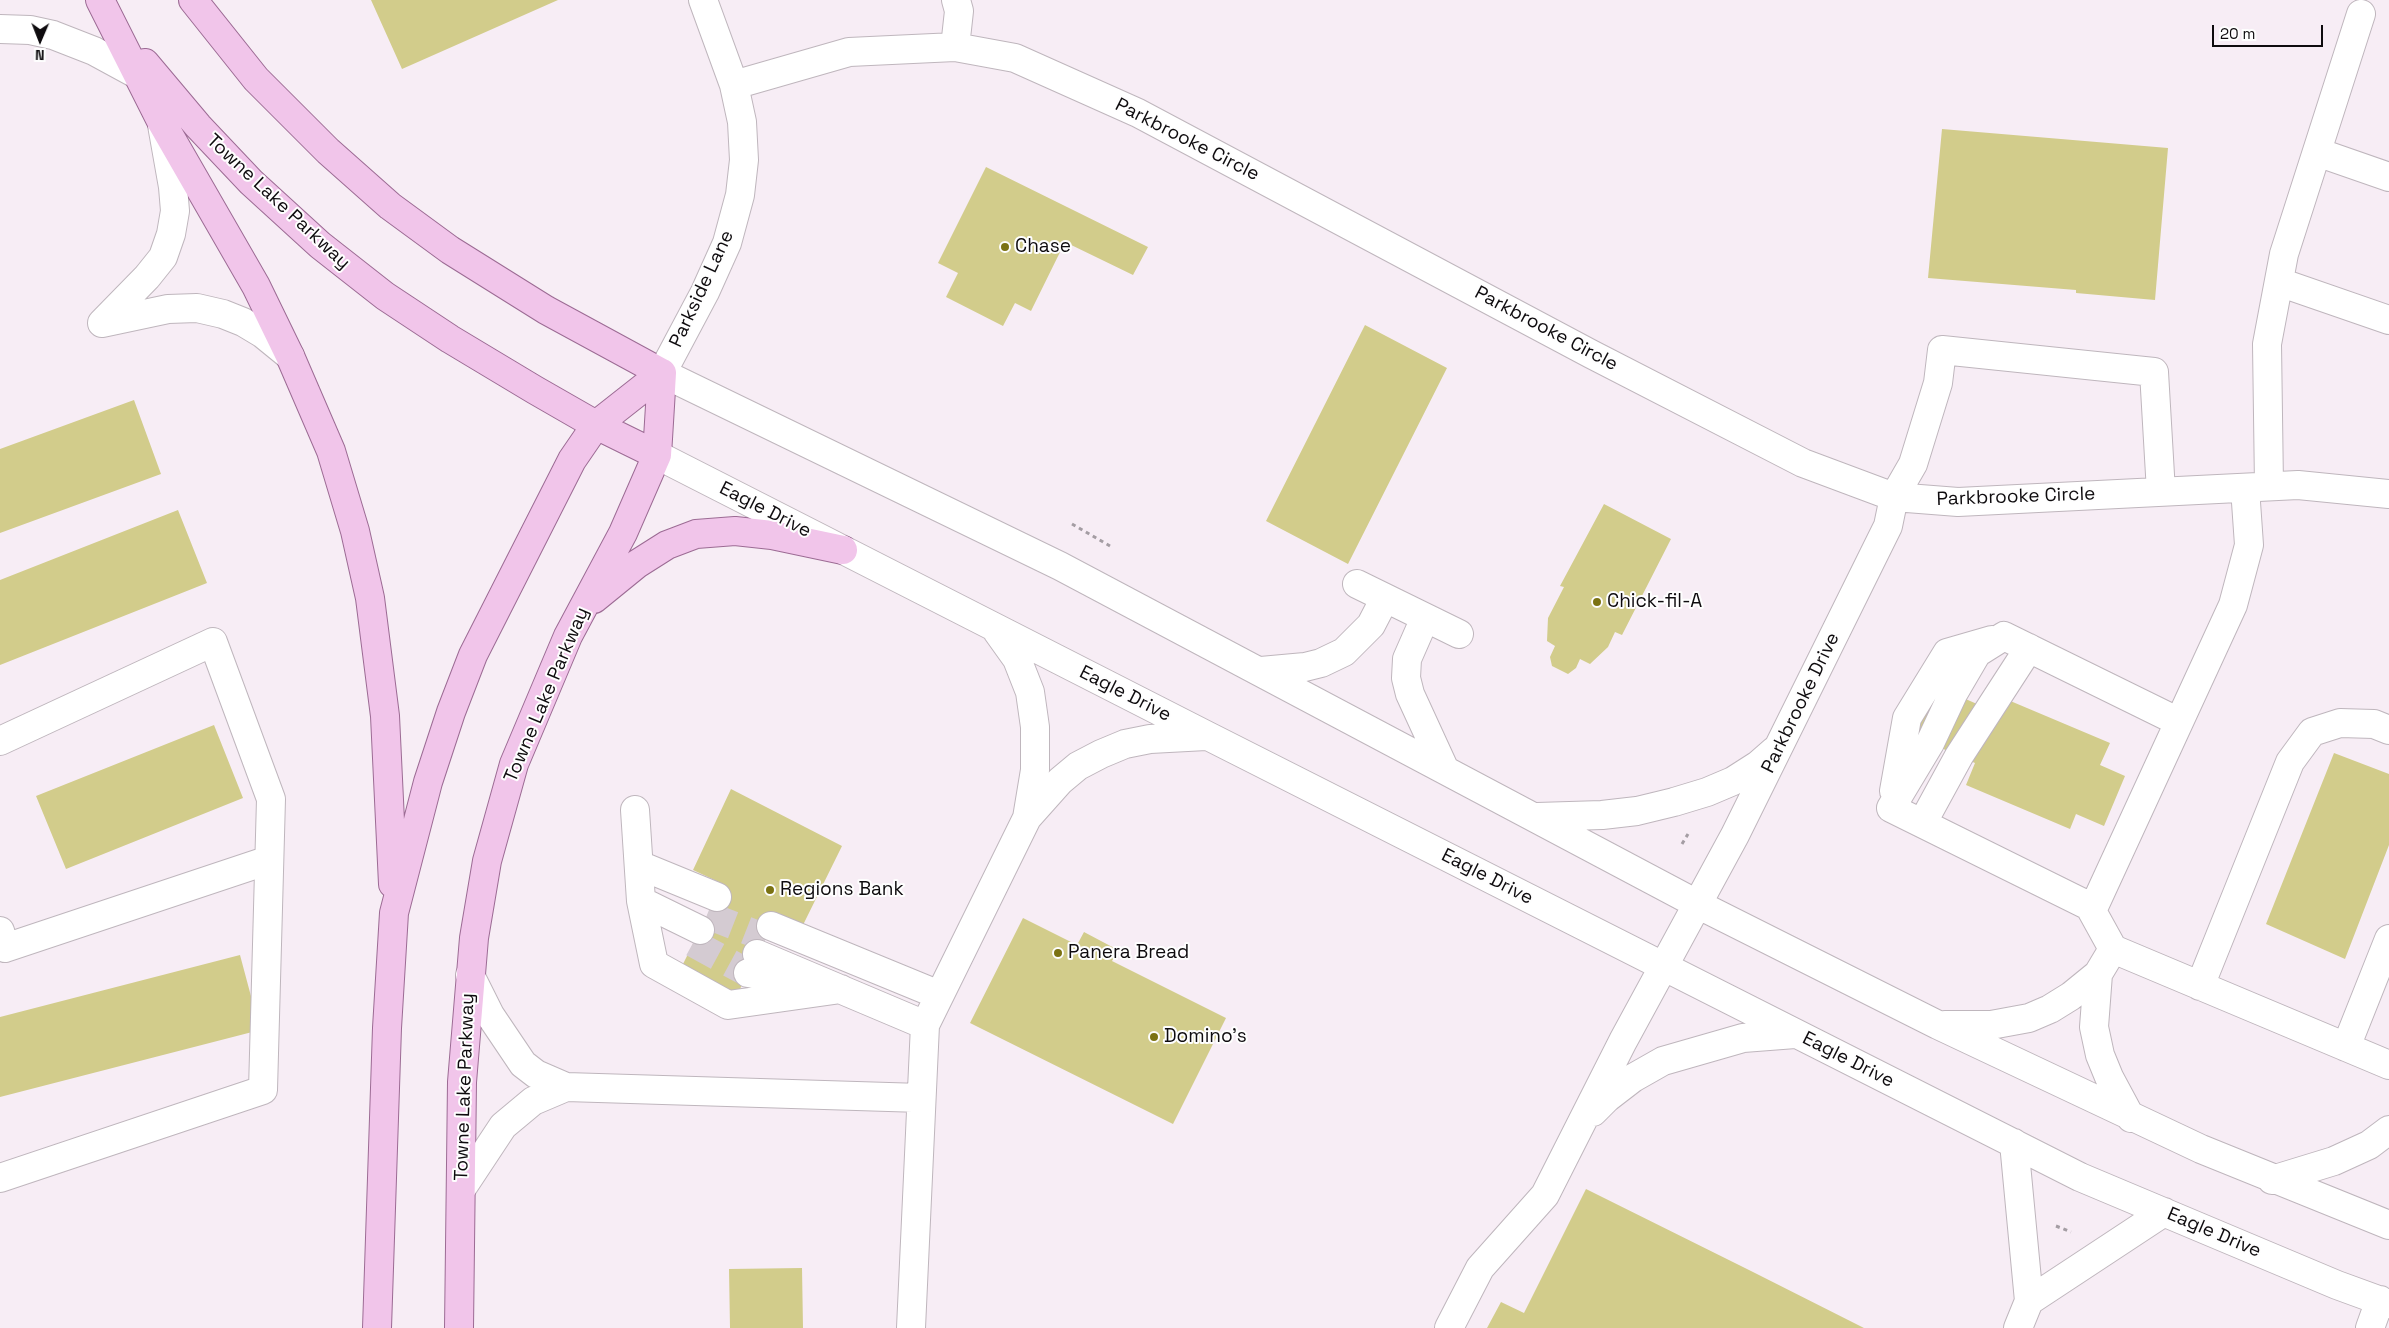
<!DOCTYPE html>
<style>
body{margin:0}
#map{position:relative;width:2389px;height:1328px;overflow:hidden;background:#f7edf5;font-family:"Space Grotesk",sans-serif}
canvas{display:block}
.north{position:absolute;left:15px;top:15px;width:50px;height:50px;-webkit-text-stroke:4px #fefefe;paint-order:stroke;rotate:181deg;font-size:14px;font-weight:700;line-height:20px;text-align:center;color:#0e0b0e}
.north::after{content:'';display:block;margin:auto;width:18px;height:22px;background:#0e0b0e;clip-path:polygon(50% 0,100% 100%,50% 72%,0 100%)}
.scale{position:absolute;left:2212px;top:25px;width:111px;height:22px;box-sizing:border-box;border:2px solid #0e0b0e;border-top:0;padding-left:6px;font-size:15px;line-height:18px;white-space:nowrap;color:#0e0b0e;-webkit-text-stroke:4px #fefefe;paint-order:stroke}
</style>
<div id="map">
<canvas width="2389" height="1328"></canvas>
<div class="north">N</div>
<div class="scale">20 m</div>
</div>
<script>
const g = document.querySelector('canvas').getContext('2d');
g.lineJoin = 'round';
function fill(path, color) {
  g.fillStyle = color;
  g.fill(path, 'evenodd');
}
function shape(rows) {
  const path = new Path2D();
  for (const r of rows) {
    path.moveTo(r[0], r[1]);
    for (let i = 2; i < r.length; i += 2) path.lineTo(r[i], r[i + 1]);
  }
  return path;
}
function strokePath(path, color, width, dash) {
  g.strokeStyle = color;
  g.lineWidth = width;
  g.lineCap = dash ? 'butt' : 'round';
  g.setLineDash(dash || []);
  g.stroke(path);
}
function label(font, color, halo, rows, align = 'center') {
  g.font = font + ' "Space Grotesk",sans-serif';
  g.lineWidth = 4;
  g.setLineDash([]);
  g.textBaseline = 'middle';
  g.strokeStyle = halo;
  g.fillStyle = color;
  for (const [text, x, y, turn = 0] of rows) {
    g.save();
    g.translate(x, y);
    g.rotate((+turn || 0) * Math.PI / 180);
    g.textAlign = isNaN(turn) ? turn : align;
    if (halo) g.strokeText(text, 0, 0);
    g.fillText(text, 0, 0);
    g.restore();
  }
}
const building = shape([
 [371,0,558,0,402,69],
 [1942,129,2168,148,2155,300,2076,293,2076,290,1928,278],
 [986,167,1148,247,1133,275,1065,242,1031,311,1015,303,1003,326,946,297,958,273,938,263],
 [1365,325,1447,368,1348,564,1266,521],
 [134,400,161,474,0,533,0,449],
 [1604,504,1671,539,1622,635,1615,632,1608,647,1590,664,1580,659,1576,668,1568,674,1552,666,1550,657,1555,646,1547,641,1548,618,1564,587,1560,586],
 [178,510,207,583,0,665,0,580],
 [1936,686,2002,715,2008,700,2110,743,2100,765,2125,776,2104,826,2076,814,2070,829,1966,785,1975,763,1914,736],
 [214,725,243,798,66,869,36,796],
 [2334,753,2389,774,2389,845,2345,959,2266,924],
 [731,789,842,846,803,925,778,913,736,997,680,970,723,884,693,870],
 [1023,918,1077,945,1084,932,1118,950,1112,961,1226,1018,1173,1124,970,1023],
 [240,955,260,1030,0,1097,0,1017],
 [1586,1189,1751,1271,1864,1328,1487,1328,1501,1302,1524,1313],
 [802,1268,803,1328,730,1328,729,1269]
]);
const minorTunnel = shape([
 [707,915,766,938],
 [693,943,748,973]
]);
const path = shape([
 [1072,524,1110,546],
 [1682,844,1688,834],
 [2056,1226,2071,1232]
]);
const minor = shape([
 [703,0,734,85,742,122,744,160,740,195,727,243,705,292,662,373,1060,566,1699,905,1938,1025,2201,1149,2389,1225],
 [0,29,30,30,53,35,94,51,140,76],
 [955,47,959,11,956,0],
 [734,85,849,52,955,47,1015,58,1138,113,1591,354,1803,463,1894,497,1958,502,2298,485,2389,494],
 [162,125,173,187,175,211,171,234,163,257,147,277,102,323,168,309,197,308,223,314,243,322,263,334,290,356],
 [2317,152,2389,177],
 [2279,282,2389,320],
 [657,455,1208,736,2080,1177,2337,1285,2389,1304],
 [2269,486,2267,344,2284,254,2361,14],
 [2245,488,2249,545,2233,605,2092,911,2113,949,2389,1065],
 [1357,584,1459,634],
 [1425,618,1407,659,1406,678,1410,694,1444,768],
 [997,631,1017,659,1030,692,1035,727,1035,770,1027,818],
 [1261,671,1305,667,1321,663,1344,652,1371,625,1385,598],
 [0,741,213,642,271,799,263,1090,0,1178],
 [1894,791,1907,718,1947,653,1992,640],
 [1891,808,1930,743,1953,694,1977,653,2004,636,2179,722],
 [1891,808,2093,908],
 [635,810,641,901,700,930],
 [1537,817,1602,815,1637,811,1674,802,1707,792,1733,781,1758,765,1774,751],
 [1923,822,1959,756,2029,648],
 [639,865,717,897],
 [641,901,654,964,728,1005,841,989],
 [771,926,939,995],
 [0,931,5,948,269,860],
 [757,954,925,1025],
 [748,973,791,980],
 [2098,974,2094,1027,2100,1055,2109,1077,2131,1118],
 [2200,986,2290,762,2312,732,2340,723,2374,724,2389,730],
 [1945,1025,1991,1025,2029,1018,2050,1009,2071,996,2098,974,2113,949],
 [2346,1047,2389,939],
 [566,1087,921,1098],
 [1593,1112,1607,1098,1633,1078,1663,1061,1743,1038,1795,1034],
 [2014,1143,2029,1301,2018,1328],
 [2272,1180,2334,1161,2369,1145,2389,1130],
 [462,1188,503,1126,533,1101,566,1087,536,1074,523,1064,490,1015,470,975],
 [2029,1301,2164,1212],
 [911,1328,925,1025,1027,818,1060,781,1078,766,1101,754,1125,744,1150,739,1206,736],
 [1449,1328,1480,1268,1545,1195,1623,1041,1735,835,1888,526,1894,497,1913,464,1938,383,1942,350,2154,372,2161,492],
 [2370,1328,2380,1300]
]);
const major = shape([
 [100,0,161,121,256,286,290,356,331,451,355,531,370,598,385,716,393,884],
 [193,0,256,79,328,151,390,206,450,250,546,310,662,373],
 [145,63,198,126,251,182,320,245,385,296,450,339,535,390,596,425,657,455],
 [594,599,637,564,667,545,696,534,735,531,772,535,843,550],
 [377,1328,387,1028,394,913,428,782,451,712,473,655,572,460,596,425,662,373],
 [459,1328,462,1082,474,938,487,861,514,764,568,636,623,533,657,455,662,373]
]);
const markers = [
 [1005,247,5,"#7b7213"],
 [1597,602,5,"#7b7213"],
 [770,890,5,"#7b7213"],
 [1058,953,5,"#7b7213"],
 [1154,1037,5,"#7b7213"]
];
const streetNames = [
 ["Parkbrooke Circle",1187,140,27],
 ["Towne Lake Parkway",278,202,43],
 ["Parkside Lane",702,289,-65],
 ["Parkbrooke Circle",1546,329,28],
 ["Parkbrooke Circle",2016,497,-2],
 ["Eagle Drive",765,510,27],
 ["Eagle Drive",1125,694,27],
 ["Towne Lake Parkway",547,695,-67],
 ["Parkbrooke Drive",1801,703,-64],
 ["Eagle Drive",1487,877,27],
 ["Eagle Drive",1848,1060,27],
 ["Towne Lake Parkway",465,1087,-88],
 ["Eagle Drive",2214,1233,23]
];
const poiNames = [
 ["Chase",1015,247],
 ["Chick-fil-A",1607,602],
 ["Regions Bank",780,890],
 ["Panera Bread",1068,953],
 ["Domino's",1164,1037]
];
fill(building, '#d2cc8b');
strokePath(minorTunnel, '#d4cbd2', 28, [28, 14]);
strokePath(minor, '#bfb6bd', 30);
strokePath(major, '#9c6b94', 30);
strokePath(path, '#a49da3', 3, [4, 4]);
strokePath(minor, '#fff', 28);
strokePath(major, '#f1c5ea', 28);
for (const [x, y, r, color] of markers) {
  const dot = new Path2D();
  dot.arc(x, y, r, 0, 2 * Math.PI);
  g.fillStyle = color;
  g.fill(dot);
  strokePath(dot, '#fefefe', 2);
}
label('19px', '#0e0b0e', '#fefefe', streetNames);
label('19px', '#0e0b0e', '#fefefe', poiNames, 'left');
</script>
